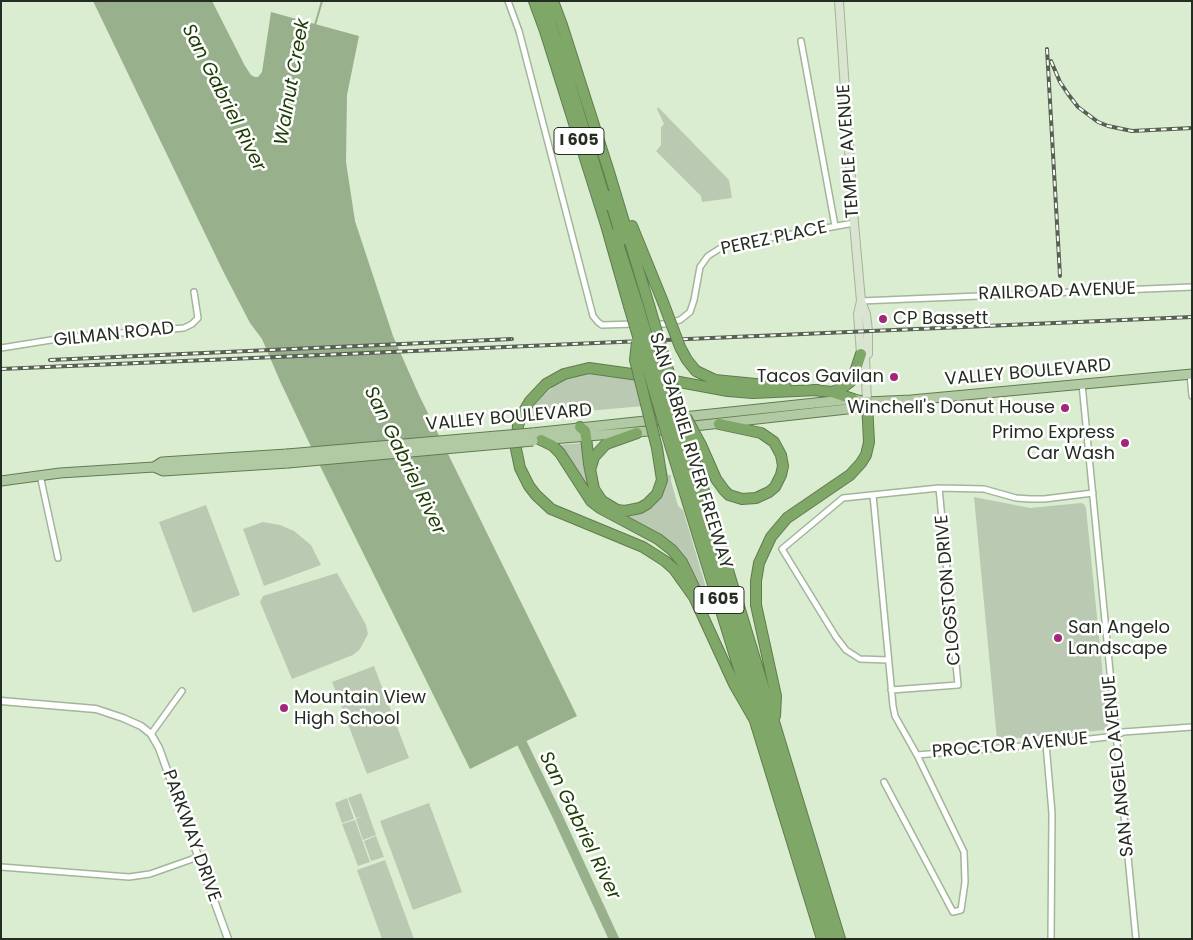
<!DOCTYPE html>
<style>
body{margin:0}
#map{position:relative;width:1193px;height:940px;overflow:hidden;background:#dbedd1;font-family:Poppins,sans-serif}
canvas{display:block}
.frame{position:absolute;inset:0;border:2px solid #252c22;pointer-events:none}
</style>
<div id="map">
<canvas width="1193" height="940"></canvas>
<div class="frame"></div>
</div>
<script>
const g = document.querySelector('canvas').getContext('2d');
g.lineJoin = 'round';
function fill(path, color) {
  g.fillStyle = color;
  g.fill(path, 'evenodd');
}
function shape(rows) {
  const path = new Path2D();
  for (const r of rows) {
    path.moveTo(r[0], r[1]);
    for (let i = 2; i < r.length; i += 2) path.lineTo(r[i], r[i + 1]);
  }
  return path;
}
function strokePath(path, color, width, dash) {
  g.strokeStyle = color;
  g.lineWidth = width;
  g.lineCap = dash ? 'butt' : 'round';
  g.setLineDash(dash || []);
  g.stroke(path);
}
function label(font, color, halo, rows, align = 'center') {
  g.font = font + ' Poppins,sans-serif';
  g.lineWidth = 5;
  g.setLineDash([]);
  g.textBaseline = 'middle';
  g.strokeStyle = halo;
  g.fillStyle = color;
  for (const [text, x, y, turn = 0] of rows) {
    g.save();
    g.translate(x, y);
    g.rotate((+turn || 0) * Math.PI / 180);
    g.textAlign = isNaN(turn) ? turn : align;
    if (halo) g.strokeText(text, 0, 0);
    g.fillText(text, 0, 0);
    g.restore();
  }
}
const green = shape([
 [658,107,729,180,732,198,702,202,701,196,656,151,661,145,661,127,664,124,657,109],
 [587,371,638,379,643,406,532,416,530,413,535,404,561,379],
 [583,443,587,482,590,489,594,497,602,504,618,512,635,512,651,506,661,493,665,485,666,467,668,475,671,475,671,481,678,506,683,510,710,601,703,603,687,561,684,560,680,554,668,541,611,511,594,499,565,454,557,445],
 [974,497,1030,508,1081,503,1084,504,1086,508,1108,726,1104,730,997,740],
 [206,505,240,595,193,613,159,522],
 [263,522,280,525,294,531,311,545,321,565,264,586,243,529],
 [337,573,366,625,368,634,360,649,353,655,292,679,260,602,263,596],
 [374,666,409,758,367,774,332,682],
 [361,793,376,835,363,840,356,819,362,816,356,818,348,798],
 [347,798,354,819,342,823,335,803],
 [429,803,462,892,413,910,380,821],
 [355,820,370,862,358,866,342,824],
 [376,836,384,857,371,861,364,841],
 [385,860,414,939,382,939,357,870]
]);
const water = shape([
 [93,1,212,1,245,66,251,75,255,77,258,77,262,72,271,12,359,36,347,95,346,162,355,221,393,336,419,395,577,716,470,769,322,470,280,381,262,339,250,323,223,271]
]);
const stream = shape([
 [315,25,322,1]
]);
const river = shape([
 [517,733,556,813,614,939]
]);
const minor = shape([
 [508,1,519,31,593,316,598,322,602,325,635,324],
 [801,41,835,226],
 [861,301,1192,287],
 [653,324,665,324,680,320,690,312,694,300,700,267,708,256,719,249,736,244,854,223],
 [1,348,70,337,184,328,192,324,198,318,194,292],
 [1190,374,1192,396],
 [1082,384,1136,939],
 [40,475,58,558],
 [873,495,893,706,895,716,917,755,964,852,965,882,961,910,953,912,884,782],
 [888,660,860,659,846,650,836,637,782,549,843,498,939,488,984,489,1016,498,1030,499,1044,499,1093,493],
 [891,690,958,685,939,488],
 [151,734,182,691],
 [1046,744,1052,813,1051,939],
 [917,755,1046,744,1116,736,1123,732,1192,727],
 [1,867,129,877,150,874,198,857]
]);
const tertiary = shape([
 [1,701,96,709,123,718,141,726,151,734,159,748,228,939]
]);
const secondary = shape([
 [839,1,854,223,861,301,866,314,868,331,868,354,865,356,867,402],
 [861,301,858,314,861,354,864,356]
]);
const primary = shape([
 [685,427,856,408,867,402],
 [532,433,853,399,867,402,911,400,1192,374],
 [540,440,672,429],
 [154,467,162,462,287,454],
 [1,481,60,473,154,467,163,471,288,463]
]);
const motorway = shape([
 [534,1,545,31,606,225,629,306],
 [543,1,562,57,607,205],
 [553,1,562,25,609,172,649,305],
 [609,196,622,240],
 [632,226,663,302],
 [615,234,638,306],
 [696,371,715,380,786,387],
 [646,376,589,368,564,374,546,384,530,401,521,416,518,426,516,449,520,468,529,486,536,495,551,509,643,547,665,561,674,569,694,597,734,684,757,724],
 [663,379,728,391,753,393,818,390],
 [813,390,832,392,853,399],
 [832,392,842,388,850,382,855,372,861,354],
 [580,427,585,431,586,437,589,464,594,489,602,501,617,510,625,511,640,508,647,504,657,494,662,480,657,448],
 [541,440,553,446,560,453,591,501,600,508,658,539,672,550,682,562,694,587],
 [690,445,840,939],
 [701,445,716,479,724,490,729,495,742,499,756,498,769,492,775,487,781,475,783,466,781,455,774,442,761,433,719,424],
 [680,446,830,939],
 [671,448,822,939],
 [591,467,594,457,606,444,637,433],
 [775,716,776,696,756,605,756,581,759,563,771,537,787,518,850,475,861,463,866,455,869,442,867,402]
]);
const rail = shape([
 [1047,49,1060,276],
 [1051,61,1060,82,1068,94,1078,107,1098,122,1108,126,1132,131,1192,128],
 [50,360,512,339],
 [1,369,1192,317]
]);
const primaryBridge = shape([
 [287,454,532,433],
 [288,463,533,441]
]);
const motorwayBridge = shape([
 [663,302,680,347,687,360,696,371],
 [649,305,690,445],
 [629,306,671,448],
 [638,306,680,446],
 [637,342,635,360,657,448],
 [686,417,701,445]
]);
const markers = [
 [883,319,5,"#a2267a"],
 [894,377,5,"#a2267a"],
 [1065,408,5,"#a2267a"],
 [1125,443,5,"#a2267a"],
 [1058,638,5,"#a2267a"],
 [284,708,5,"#a2267a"]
];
const shields = [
 [579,141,50],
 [719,600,50]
];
const shieldNames = [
 ["I 605",579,141],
 ["I 605",719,600]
];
const streetNames = [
 ["TEMPLE AVENUE",849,151,-94],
 ["PEREZ PLACE",774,239,-12],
 ["RAILROAD AVENUE",1057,292,-2],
 ["GILMAN ROAD",114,335,-6],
 ["VALLEY BOULEVARD",1028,373,-5],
 ["VALLEY BOULEVARD",509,418,-5],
 ["SAN GABRIEL RIVER FREEWAY",690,451,73],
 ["CLOGSTON DRIVE",949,590,-95],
 ["PROCTOR AVENUE",1010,746,-5],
 ["SAN ANGELO AVENUE",1119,766,-96],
 ["PARKWAY DRIVE",191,836,70]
];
const poiNames = [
 ["CP Bassett",893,319],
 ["Tacos Gavilan",884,377,"right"],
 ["Winchell's Donut House",1055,408,"right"],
 ["Primo Express",1115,433,"right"],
 ["Car Wash",1115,454,"right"],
 ["San Angelo",1068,628],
 ["Landscape",1068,649],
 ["Mountain View",294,698],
 ["High School",294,719]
];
const waterNames = [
 ["Walnut Creek",293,82,-80],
 ["San Gabriel River",223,98,63],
 ["San Gabriel River",404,461,64],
 ["San Gabriel River",579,826,64]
];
fill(green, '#bac9b1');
fill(water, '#99b08c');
strokePath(stream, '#99b08c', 2);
strokePath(river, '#99b08c', 10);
strokePath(minor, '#a3b59a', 8);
strokePath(tertiary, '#a3b59a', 9);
strokePath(secondary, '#a3b59a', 10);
strokePath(primary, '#607c4f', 11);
strokePath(motorway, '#607c4f', 12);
strokePath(minor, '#fff', 5);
strokePath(tertiary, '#fff', 6);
strokePath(secondary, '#d9e5d1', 8);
strokePath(primary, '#b2caa4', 9);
strokePath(motorway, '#7fa767', 10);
strokePath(rail, '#576152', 4);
strokePath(rail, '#fff', 2, [5.5]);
strokePath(primaryBridge, '#607c4f', 11, []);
strokePath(motorwayBridge, '#607c4f', 12, []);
strokePath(primaryBridge, '#b2caa4', 9);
strokePath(motorwayBridge, '#7fa767', 10);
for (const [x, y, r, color] of markers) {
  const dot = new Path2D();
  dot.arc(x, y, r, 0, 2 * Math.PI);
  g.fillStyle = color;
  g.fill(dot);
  strokePath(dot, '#fff', 2);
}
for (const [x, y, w] of shields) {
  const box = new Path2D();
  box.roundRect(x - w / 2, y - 13.5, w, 27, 4);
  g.fillStyle = '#fff';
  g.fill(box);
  strokePath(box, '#252c22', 1);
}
label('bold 16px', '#252c22', null, shieldNames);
label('18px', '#252c22', '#fff', streetNames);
label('18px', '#252c22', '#fff', poiNames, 'left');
label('italic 19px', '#1e3c04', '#fff', waterNames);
</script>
